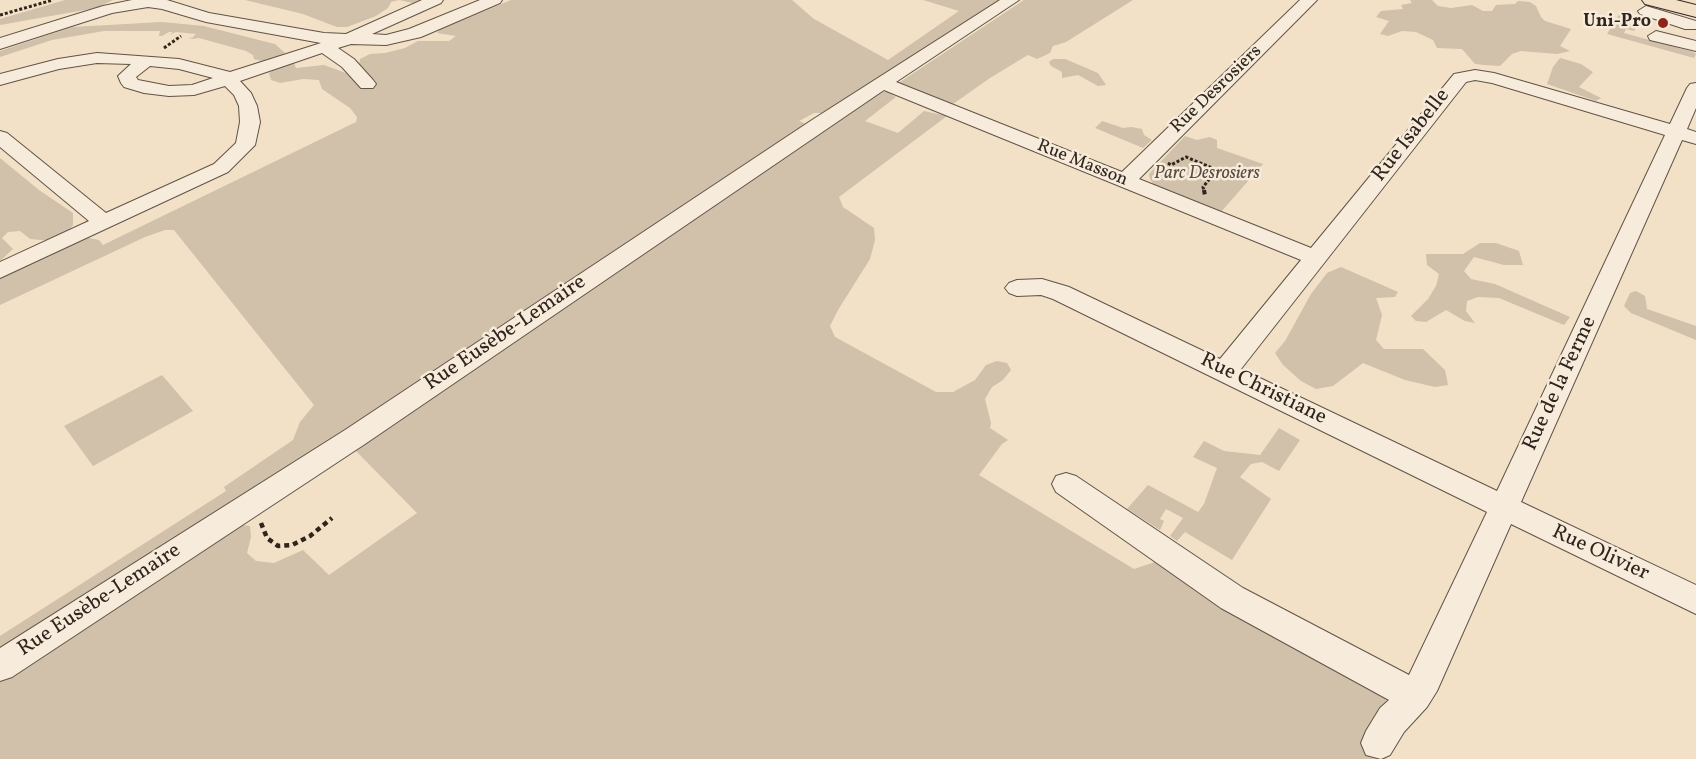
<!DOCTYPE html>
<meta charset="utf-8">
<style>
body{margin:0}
canvas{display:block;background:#f2e0c7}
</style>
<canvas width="1696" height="759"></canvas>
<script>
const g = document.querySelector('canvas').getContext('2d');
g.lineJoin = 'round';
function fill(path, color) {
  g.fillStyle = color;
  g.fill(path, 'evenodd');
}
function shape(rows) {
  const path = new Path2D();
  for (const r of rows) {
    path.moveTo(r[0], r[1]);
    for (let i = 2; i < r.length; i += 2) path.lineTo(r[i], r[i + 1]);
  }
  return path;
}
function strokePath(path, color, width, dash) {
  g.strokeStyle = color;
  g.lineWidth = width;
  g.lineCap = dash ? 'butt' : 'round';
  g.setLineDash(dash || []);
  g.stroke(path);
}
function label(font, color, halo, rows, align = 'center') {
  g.font = font + ' Vollkorn,serif';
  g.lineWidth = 5;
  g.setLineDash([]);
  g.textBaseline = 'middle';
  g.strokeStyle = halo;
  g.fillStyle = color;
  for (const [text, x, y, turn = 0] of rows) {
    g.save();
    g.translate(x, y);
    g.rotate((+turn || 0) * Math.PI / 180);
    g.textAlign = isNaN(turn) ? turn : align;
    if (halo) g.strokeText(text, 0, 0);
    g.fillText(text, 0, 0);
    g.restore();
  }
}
const green = shape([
 [65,0,113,0,96,8,0,25,0,19],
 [245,0,431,0,417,4,399,0,391,2,388,8,376,16,347,27,337,27,303,14],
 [511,0,792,0,814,19,888,60,959,11,923,0,1003,0,825,113,814,113,799,121,806,124,672,219,0,659,0,636,226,491,224,487,293,440,300,422,314,405,174,230,165,230,145,237,0,305,0,279,54,250,84,237,99,240,103,245,356,122,357,117,350,108,322,89,319,80,303,79,280,83,271,80,269,73,279,67,294,63,296,68,324,65,357,77,371,89,374,84,359,65,360,59,370,54,385,53,405,48,418,41,449,41,456,36,437,33,439,30],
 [1024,0,1133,0,1066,42,1053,46,1050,53,1037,59,1028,55,990,78,953,104,897,84],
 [1410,0,1432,0,1438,6,1451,8,1472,5,1483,11,1492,11,1496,5,1515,4,1518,1,1530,2,1536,6,1541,17,1545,21,1571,29,1560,46,1570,51,1557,54,1521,51,1512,54,1500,66,1484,65,1475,64,1462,49,1437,48,1433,40,1416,32,1402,31,1388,36,1380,34,1389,21,1376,17,1381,11,1403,9,1401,5,1412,3],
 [1622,10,1631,11,1624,23,1637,26,1634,31,1626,29,1624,33,1693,52,1696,54,1694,58,1607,34],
 [162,22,204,26,251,38,275,44,285,53,282,59,268,63,254,59,253,55,246,51,199,38,192,39,187,37,192,38,196,34,176,32,169,35,173,32,169,32,162,36,159,36,160,31,104,31,52,40,0,57,0,51,72,27],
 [1560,58,1581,64,1593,72,1579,87,1601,98,1596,101,1547,84,1553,67],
 [1053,59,1065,59,1098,73,1106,85,1098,86,1078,75,1062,78,1062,72,1051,66,1049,62],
 [882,92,888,92,896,97,865,121,898,133,924,111,947,116,839,197,843,207,874,228,875,240,870,259,838,310,830,326,835,337,936,392,953,392,975,380,986,365,997,361,1007,363,1011,370,1003,380,992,387,985,399,991,423,990,428,1008,440,1002,444,979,475,1134,569,1161,560,1387,699,1368,737,1390,751,1386,759,0,759,0,674,235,524,250,526,251,537,247,553,256,561,274,563,303,550,329,575,417,513,351,446,872,96],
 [1102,121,1123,128,1132,127,1142,129,1144,135,1152,140,1143,148,1095,128],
 [1185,136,1197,140,1210,137,1217,140,1217,148,1263,164,1221,212,1153,184,1150,179,1149,174],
 [0,158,39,190,73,213,73,225,64,236,52,241,30,239,20,231,8,232,2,238,13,249,0,261],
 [1480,243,1496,243,1519,251,1523,265,1504,265,1474,257,1464,271,1471,279,1495,284,1570,317,1564,325,1499,298,1478,297,1467,301,1466,311,1475,323,1465,321,1446,310,1426,322,1416,321,1411,316,1428,299,1436,286,1439,274,1427,265,1426,254,1463,254],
 [1341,267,1398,292,1395,297,1376,298,1382,315,1376,340,1384,349,1423,349,1445,370,1448,385,1435,387,1405,380,1363,363,1333,386,1316,389,1301,381,1283,365,1275,353,1285,341,1311,294,1327,273],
 [1636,291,1645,296,1647,309,1696,326,1696,340,1631,313,1624,306,1630,293],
 [162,375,193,411,93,466,64,426],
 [1279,428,1300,440,1279,471,1262,462,1251,464,1240,477,1271,499,1232,560,1185,532,1177,541,1170,536,1183,518,1166,509,1160,519,1164,521,1160,530,1127,509,1148,485,1198,512,1204,504,1217,468,1193,457,1204,441,1224,451,1260,455]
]);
const pathFar2 = shape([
 [0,15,53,0],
 [164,48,181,36],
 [1168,163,1171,165,1186,157,1222,172,1218,176,1212,176,1203,187,1204,191]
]);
const pathFar1 = shape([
 [1204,190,1205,196]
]);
const path = shape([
 [261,523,267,538,278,546,292,545,310,536,332,518]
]);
const minor = shape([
 [132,0,167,0,209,13,324,33,346,34,422,0,443,0,441,3,372,34,386,35,409,29,480,0,502,0,500,3,421,37,386,45,351,44,338,48,354,59,373,80,376,84,373,88,361,88,342,67,322,53,240,81,251,93,257,106,260,122,255,145,228,172,0,278,0,262,89,221,0,147,0,131,7,133,106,213,214,164,236,143,240,122,239,106,234,95,225,86,194,95,169,96,144,93,124,87,121,83,118,76,131,64,97,63,59,69,0,85,0,74,58,59,97,53,179,59,230,72,321,43,206,22,162,9,148,7,112,13,0,49,0,38,103,6,132,0],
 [150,66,179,69,213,78,192,85,169,86,138,80,136,77,150,66],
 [1000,0,1019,0,896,82,1122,172,1300,0,1317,0,1139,179,1311,248,1454,74,1475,70,1494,73,1670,124,1687,88,1690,84,1696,83,1696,108,1687,129,1696,132,1696,144,1682,140,1521,502,1696,585,1696,614,1511,524,1437,691,1427,707,1404,732,1390,755,1381,759,1366,755,1361,743,1366,731,1380,708,1389,700,1221,608,1056,492,1052,484,1056,476,1066,473,1076,476,1243,588,1409,675,1487,512,1053,299,1041,295,1017,296,1009,293,1005,288,1009,283,1017,280,1042,279,1069,287,1220,359,1301,260,884,90,365,444,12,677,0,681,0,648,345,430,812,120,1000,0],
 [1475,80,1492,83,1665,135,1497,491,1241,369,1466,82,1475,80],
 [1646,6,1696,21,1696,29,1685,29,1640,14,1638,11,1646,6],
 [1656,31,1696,41,1696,51,1650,40,1648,36,1656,31]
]);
const major = shape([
 [1642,0,1676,0,1696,5,1696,17,1645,4,1642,0]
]);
const markers = [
 [1663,23,6,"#8f2418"]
];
const farPoinames = [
 ["Uni-Pro",1651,23]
];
const farStreetnames = [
 ["Rue Desrosiers",1217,90,-44],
 ["Rue Masson",1082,164,22]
];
const farParknames = [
 ["Parc Desrosiers",1207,175]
];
const streetNames = [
 ["Rue Isabelle",1412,136,-52],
 ["Rue Eusèbe-Lemaire",506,334,-34],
 ["Rue de la Ferme",1561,384,-65],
 ["Rue Christiane",1263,390,26],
 ["Rue Olivier",1600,554,25],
 ["Rue Eusèbe-Lemaire",100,601,-33]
];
fill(green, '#d1c0aa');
strokePath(minor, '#605447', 2);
strokePath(major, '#30251c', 2);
strokePath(pathFar2, '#30251c', 3, [3, 2]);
strokePath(pathFar1, '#30251c', 4, [4.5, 3]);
strokePath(path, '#30251c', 4.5, [5, 4]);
fill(minor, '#f7ebdb');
fill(major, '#f2e0c7');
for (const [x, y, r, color] of markers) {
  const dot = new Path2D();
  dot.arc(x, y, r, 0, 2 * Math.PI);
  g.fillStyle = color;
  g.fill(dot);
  strokePath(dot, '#f7ebdb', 2);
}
label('bold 18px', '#30251c', '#f7ebdb', farPoinames, 'right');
label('18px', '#30251c', '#f7ebdb', farStreetnames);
label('italic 18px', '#584c40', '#f7ebdb', farParknames);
label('21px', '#30251c', '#f7ebdb', streetNames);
</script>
